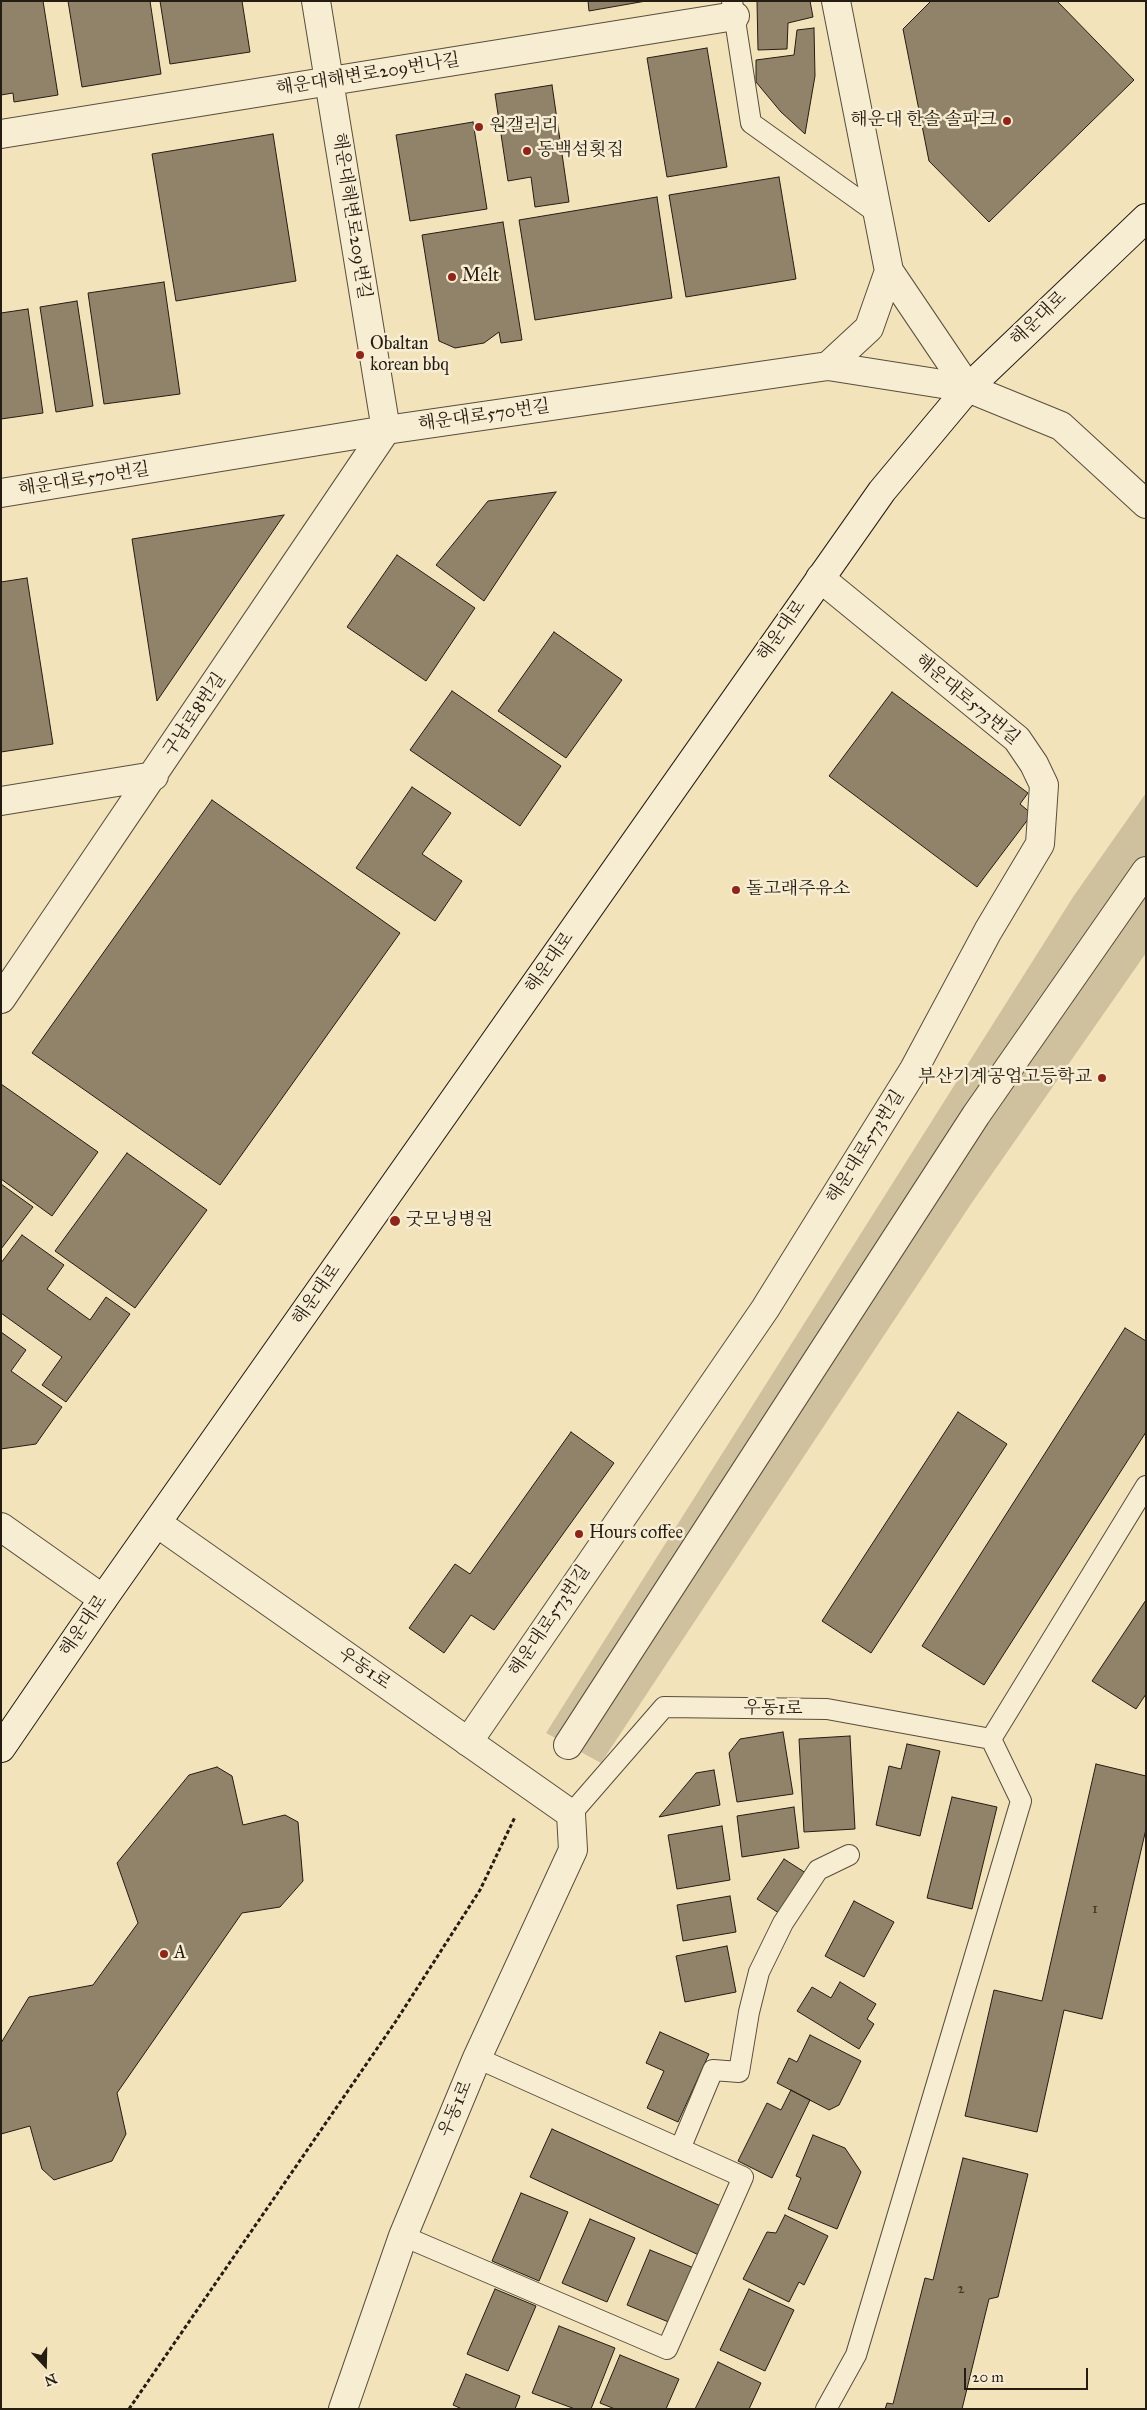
<!DOCTYPE html>
<meta charset="utf-8">
<style>
body{margin:0}
#map{position:relative;width:1147px;height:2410px;overflow:hidden;background:#f3e3bb;font-family:"IM FELL Great Primer",serif}
canvas{display:block}
.frame{position:absolute;inset:0;border:2px solid #251c12;pointer-events:none}
.north{position:absolute;left:20px;top:2340px;width:50px;height:50px;-webkit-text-stroke:4px #f7edd3;paint-order:stroke;rotate:159deg;font-size:14px;font-weight:700;line-height:20px;text-align:center;color:#251c12}
.north::after{content:'';display:block;margin:auto;width:18px;height:22px;background:#251c12;clip-path:polygon(50% 0,100% 100%,50% 72%,0 100%)}
.scale{position:absolute;left:964px;top:2368px;width:124px;height:22px;box-sizing:border-box;border:2px solid #251c12;border-top:0;padding-left:6px;font-size:15px;line-height:18px;white-space:nowrap;color:#251c12;-webkit-text-stroke:4px #f7edd3;paint-order:stroke}
</style>
<div id="map">
<canvas width="1147" height="2410"></canvas>
<div class="frame"></div>
<div class="north">N</div>
<div class="scale">20 m</div>
</div>
<script>
const g = document.querySelector('canvas').getContext('2d');
g.lineJoin = 'round';
function fill(path, color) {
  g.fillStyle = color;
  g.fill(path, 'evenodd');
}
function shape(rows) {
  const path = new Path2D();
  for (const r of rows) {
    path.moveTo(r[0], r[1]);
    for (let i = 2; i < r.length; i += 2) path.lineTo(r[i], r[i + 1]);
  }
  return path;
}
function strokePath(path, color, width, dash) {
  g.strokeStyle = color;
  g.lineWidth = width;
  g.lineCap = dash ? 'butt' : 'round';
  g.setLineDash(dash || []);
  g.stroke(path);
}
function label(font, color, halo, rows, align = 'center') {
  g.font = font + ' "IM FELL Great Primer","Noto Serif KR",serif';
  g.lineWidth = 5;
  g.setLineDash([]);
  g.textBaseline = 'middle';
  g.strokeStyle = halo;
  g.fillStyle = color;
  for (const [text, x, y, turn = 0] of rows) {
    g.save();
    g.translate(x, y);
    g.rotate((+turn || 0) * Math.PI / 180);
    g.textAlign = isNaN(turn) ? turn : align;
    if (halo) g.strokeText(text, 0, 0);
    g.fillText(text, 0, 0);
    g.restore();
  }
}
const green = shape([
 [1146,793,1146,953,971,1204,601,1763,546,1733,1073,897]
]);
const building = shape([
 [1,1,43,1,58,95,14,102,13,93,1,95,1,1],
 [68,1,150,1,161,74,82,87,68,1],
 [160,1,242,1,250,52,170,64,160,1],
 [588,1,646,1,589,11,588,1],
 [757,1,810,1,813,17,788,23,787,49,758,50,757,1],
 [931,1,1057,1,1134,80,989,222,929,161,903,29,931,1],
 [814,28,815,76,805,134,781,112,756,82,756,60,794,55,797,30,814,28],
 [707,48,727,167,667,177,647,58,707,48],
 [552,85,569,202,535,207,531,177,508,181,495,94,552,85],
 [473,122,487,209,410,221,396,135,473,122],
 [273,134,296,281,176,301,152,154,273,134],
 [779,177,796,279,686,297,669,195,779,177],
 [657,197,672,298,535,320,519,220,657,197],
 [503,222,522,340,501,343,499,332,484,343,455,348,439,341,422,235,503,222],
 [164,282,180,394,104,404,88,293,164,282],
 [77,301,93,406,56,412,40,307,77,301],
 [28,309,43,413,1,419,1,313,28,309],
 [556,492,484,601,436,565,488,501,556,492],
 [284,515,157,701,132,539,284,515],
 [397,555,475,608,426,681,347,627,397,555],
 [27,578,53,744,1,752,1,582,27,578],
 [554,632,622,680,566,758,498,711,554,632],
 [452,691,561,766,520,826,410,750,452,691],
 [892,692,1028,793,1020,804,1032,814,977,887,829,776,892,692],
 [412,787,451,813,422,854,462,881,435,921,356,868,412,787],
 [212,800,400,933,220,1185,32,1053,212,800],
 [1,1084,98,1152,52,1216,1,1179,1,1084],
 [127,1153,207,1210,135,1308,55,1251,127,1153],
 [1,1184,33,1207,1,1249,1,1184],
 [22,1235,64,1265,47,1289,90,1320,106,1297,130,1314,66,1402,42,1385,62,1357,1,1313,1,1263,22,1235],
 [1125,1328,1146,1341,1146,1432,984,1685,922,1646,1125,1328],
 [1,1332,26,1350,11,1371,62,1407,36,1444,1,1449,1,1332],
 [958,1412,1007,1444,871,1653,822,1621,958,1412],
 [571,1432,614,1463,494,1630,471,1615,444,1653,409,1628,455,1564,470,1574,571,1432],
 [1146,1600,1146,1694,1136,1709,1092,1681,1146,1600],
 [783,1732,793,1794,737,1802,729,1753,740,1739,783,1732],
 [850,1736,855,1829,804,1832,799,1739,850,1736],
 [907,1744,940,1751,920,1836,876,1825,889,1766,901,1769,907,1744],
 [1096,1764,1146,1776,1146,1829,1102,2019,1064,2010,1037,2132,965,2116,994,1990,1042,2001,1096,1764],
 [217,1767,232,1776,243,1825,285,1815,298,1822,303,1881,280,1907,242,1913,117,2093,126,2134,112,2161,54,2180,42,2169,30,2126,1,2134,1,2043,29,1997,93,1985,138,1923,117,1863,189,1775,217,1767],
 [714,1770,720,1805,659,1817,696,1773,714,1770],
 [952,1797,997,1807,972,1909,927,1898,952,1797],
 [794,1807,799,1848,742,1857,737,1816,794,1807],
 [722,1826,730,1880,677,1889,668,1835,722,1826],
 [784,1859,809,1875,782,1915,757,1899,784,1859],
 [730,1896,736,1932,683,1941,677,1905,730,1896],
 [854,1901,894,1922,864,1977,825,1956,854,1901],
 [727,1946,736,1992,685,2002,676,1956,727,1946],
 [840,1982,876,2004,867,2019,874,2024,859,2049,797,2011,812,1987,831,1998,840,1982],
 [660,2032,709,2054,678,2122,647,2108,664,2071,646,2063,660,2032],
 [810,2035,861,2061,839,2105,829,2110,777,2083,789,2058,797,2062,810,2035],
 [791,2090,810,2100,772,2178,738,2161,767,2103,781,2110,791,2090],
 [552,2129,723,2207,701,2256,530,2177,552,2129],
 [813,2135,845,2148,861,2172,837,2229,788,2209,801,2178,796,2176,813,2135],
 [963,2158,1028,2174,998,2297,989,2299,962,2409,885,2409,887,2403,893,2404,925,2278,933,2280,963,2158],
 [521,2193,568,2212,539,2281,492,2261,521,2193],
 [785,2215,828,2236,804,2285,799,2282,789,2302,743,2279,767,2232,776,2233,785,2215],
 [590,2219,635,2238,607,2302,562,2283,590,2219],
 [650,2250,694,2268,671,2323,627,2305,650,2250],
 [495,2289,536,2306,508,2371,467,2354,495,2289],
 [749,2289,794,2310,765,2371,720,2350,749,2289],
 [559,2326,615,2348,591,2409,575,2409,532,2393,559,2326],
 [620,2355,679,2379,666,2409,615,2409,600,2403,620,2355],
 [718,2362,761,2383,749,2409,695,2409,718,2362],
 [466,2374,520,2396,515,2409,462,2409,453,2405,466,2374]
]);
const path = shape([
 [129,2409,396,2021,480,1890,515,1817]
]);
const service = shape([
 [732,1,751,123,877,213],
 [991,1739,1146,1486],
 [571,1814,664,1707,827,1709,991,1739],
 [680,2149,713,2070,739,2072,749,2012,759,1972,783,1923,818,1870,849,1855],
 [403,2236,667,2349,743,2177,477,2058],
 [826,2409,856,2355,1021,1801,991,1739]
]);
const pedestrian = shape([
 [568,1745,976,1115,1146,871]
]);
const minor = shape([
 [836,1,889,271,968,388,1061,426,1146,504],
 [1,134,735,16],
 [828,366,869,328,889,271],
 [1,801,154,776],
 [1,999,386,430,316,1],
 [1,1527,103,1599],
 [468,1742,765,1309,913,1071,988,931,1040,844,1044,785,1034,764,1017,739,820,578]
]);
const tertiary = shape([
 [1,493,386,430,828,366,968,388],
 [157,1523,571,1814,573,1850,477,2058,403,2236,343,2409]
]);
const secondary = shape([
 [1,1748,103,1599,882,491,968,388,1146,218]
]);
const markers = [
 [1007,121,5,"#8f2418"],
 [479,127,5,"#8f2418"],
 [527,151,5,"#8f2418"],
 [452,277,5,"#8f2418"],
 [360,355,5,"#8f2418"],
 [736,890,5,"#8f2418"],
 [1102,1078,5,"#8f2418"],
 [395,1221,6,"#8f2418"],
 [579,1534,5,"#8f2418"],
 [164,1954,5,"#8f2418"]
];
const numberNames = [
 ["1",1095,1909],
 ["2",961,2289]
];
const streetNames = [
 ["해운대해변로209번나길",368,75,-9],
 ["해운대해변로209번길",351,216,81],
 ["해운대로",1039,319,-44],
 ["해운대로570번길",484,416,-8],
 ["해운대로570번길",84,480,-9],
 ["해운대로",782,631,-55],
 ["해운대로573번길",967,700,40],
 ["구남로8번길",195,715,-56],
 ["해운대로",550,963,-55],
 ["해운대로573번길",866,1147,-58],
 ["해운대로",317,1295,-55],
 ["해운대로573번길",550,1621,-56],
 ["해운대로",84,1626,-56],
 ["우동1로",364,1669,35],
 ["우동1로",773,1709,1],
 ["우동1로",456,2109,-67]
];
const poiNames = [
 ["해운대 한솔 솔파크",997,121,"right"],
 ["원갤러리",489,127],
 ["동백섬횟집",537,151],
 ["Melt",462,277],
 ["Obaltan",370,345],
 ["korean bbq",370,366],
 ["돌고래주유소",746,890],
 ["부산기계공업고등학교",1092,1078,"right"],
 ["굿모닝병원",406,1221],
 ["Hours coffee",589,1534],
 ["A",174,1954]
];
fill(green, '#d0c19e');
fill(building, '#90836a');
strokePath(building, '#251c12', 1);
strokePath(service, '#584e3c', 22);
strokePath(pedestrian, '#584e3c', 30);
strokePath(minor, '#584e3c', 30);
strokePath(tertiary, '#584e3c', 30);
strokePath(secondary, '#251c12', 30);
strokePath(path, '#251c12', 3, [4, 2.5]);
strokePath(service, '#f7edd3', 20);
strokePath(pedestrian, '#f7edd3', 28);
strokePath(minor, '#f7edd3', 28);
strokePath(tertiary, '#f7edd3', 28);
strokePath(secondary, '#f7edd3', 28);
for (const [x, y, r, color] of markers) {
  const dot = new Path2D();
  dot.arc(x, y, r, 0, 2 * Math.PI);
  g.fillStyle = color;
  g.fill(dot);
  strokePath(dot, '#f7edd3', 2);
}
label('15px', '#403628', null, numberNames);
label('18px', '#251c12', '#f7edd3', streetNames);
label('18px', '#251c12', '#f7edd3', poiNames, 'left');
</script>
